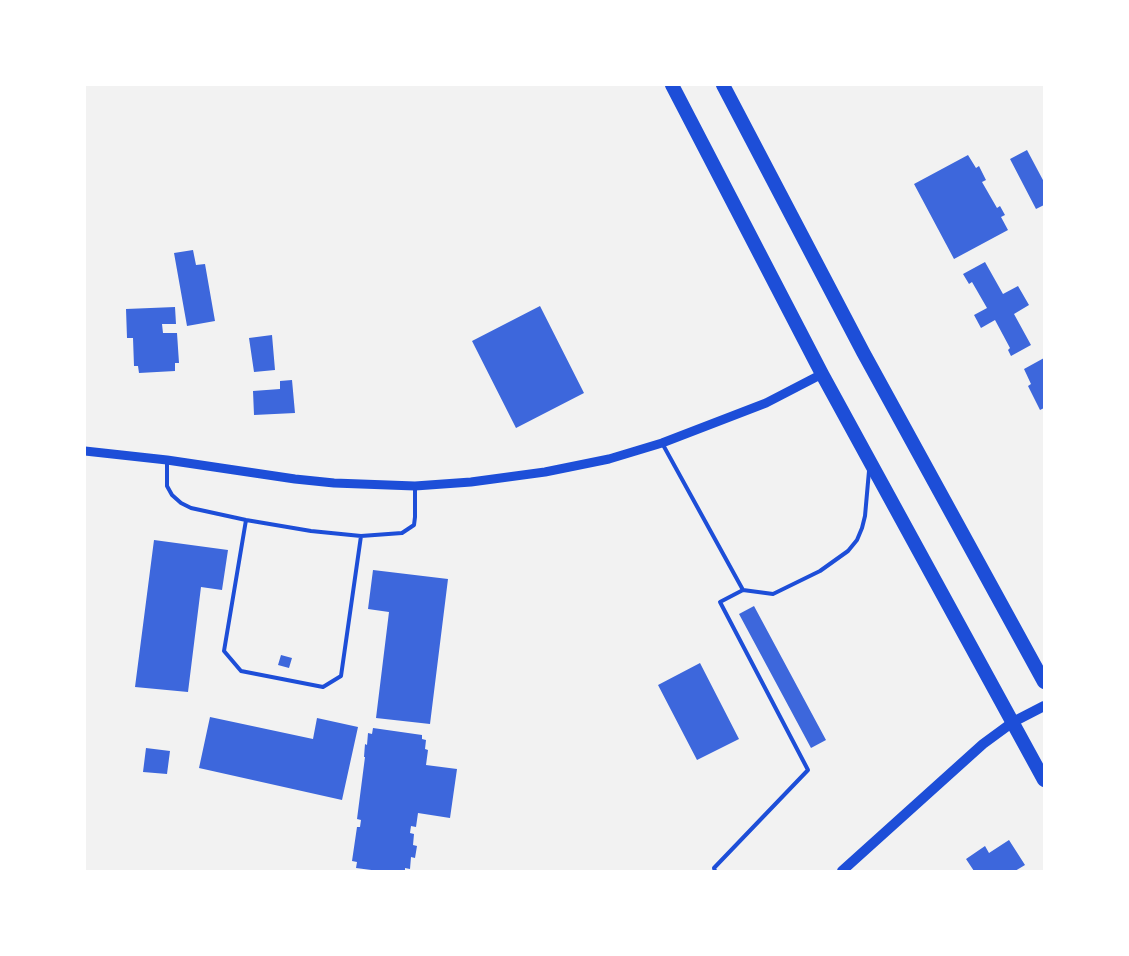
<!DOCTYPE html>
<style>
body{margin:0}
#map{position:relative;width:1129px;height:956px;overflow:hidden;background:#f2f2f2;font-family:"Asap Condensed",sans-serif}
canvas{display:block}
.frame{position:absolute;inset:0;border:86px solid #fff;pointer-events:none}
</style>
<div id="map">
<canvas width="1129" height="956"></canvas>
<div class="frame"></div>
</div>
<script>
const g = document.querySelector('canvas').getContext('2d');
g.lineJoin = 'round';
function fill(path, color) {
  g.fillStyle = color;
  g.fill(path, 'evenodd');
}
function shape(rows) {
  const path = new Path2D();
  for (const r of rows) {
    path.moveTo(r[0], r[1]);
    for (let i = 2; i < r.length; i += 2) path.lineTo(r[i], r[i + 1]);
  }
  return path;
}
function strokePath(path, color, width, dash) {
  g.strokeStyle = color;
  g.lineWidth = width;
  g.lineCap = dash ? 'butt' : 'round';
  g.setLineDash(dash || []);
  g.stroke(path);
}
const building = shape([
 [1027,150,1044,182,1044,205,1036,209,1010,159],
 [968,155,976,168,979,166,986,180,982,182,997,208,1000,206,1005,215,1001,217,1008,230,954,259,914,184],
 [193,250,196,265,205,264,215,321,187,326,174,253],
 [985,262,1003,294,1018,286,1029,305,1014,314,1031,345,1011,356,1008,350,1010,348,995,320,981,328,974,315,987,308,972,282,969,284,963,274],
 [540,306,584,393,516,428,472,341],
 [175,307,176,324,162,324,163,333,177,333,179,363,175,363,175,371,139,373,138,366,134,366,133,338,127,338,126,309],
 [272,335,275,370,254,372,249,338],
 [1044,358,1044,408,1040,410,1028,386,1031,384,1024,369],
 [292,380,295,413,254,415,253,391,280,389,280,381],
 [154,540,228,550,222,590,201,587,188,692,135,687],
 [373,570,448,579,430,724,376,718,389,612,368,609],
 [754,606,826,740,811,748,739,614],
 [281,655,292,658,289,668,278,665],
 [700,663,739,739,697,760,658,685],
 [210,717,313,739,317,718,358,727,342,800,199,768],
 [373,728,422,735,422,739,426,740,425,749,428,750,426,765,457,769,450,818,418,813,416,827,411,826,410,833,414,834,413,845,417,846,415,858,411,857,410,869,405,868,405,871,379,871,356,868,357,862,352,861,357,827,360,827,361,820,357,819,365,757,364,757,365,744,367,745,368,733,372,734],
 [146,748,170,751,167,774,143,772],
 [1009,840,1025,865,1015,871,974,871,966,859,985,846,989,853]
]);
const service = shape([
 [662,443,743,590,720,602,808,770,714,868,715,871],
 [167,460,167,486,172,495,181,503,191,508,246,520,311,531,361,536,402,533,414,525,415,517,415,486],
 [246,520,224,651,241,671,323,687,341,676,361,536],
 [743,590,773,594,820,571,848,551,857,540,862,528,865,516,869,471]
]);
const tertiary = shape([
 [85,451,167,460,295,479,334,483,415,486,471,482,545,472,609,459,662,443,766,403,822,374]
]);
const secondary = shape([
 [842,871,983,744,1013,722,1044,706]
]);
const trunk = shape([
 [672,85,822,374,1044,780],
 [723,85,863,352,1044,682]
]);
fill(building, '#3d67dc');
strokePath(service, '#1d4ed8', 4);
strokePath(tertiary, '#1d4ed8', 9);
strokePath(secondary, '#1d4ed8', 10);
strokePath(trunk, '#1d4ed8', 14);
</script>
